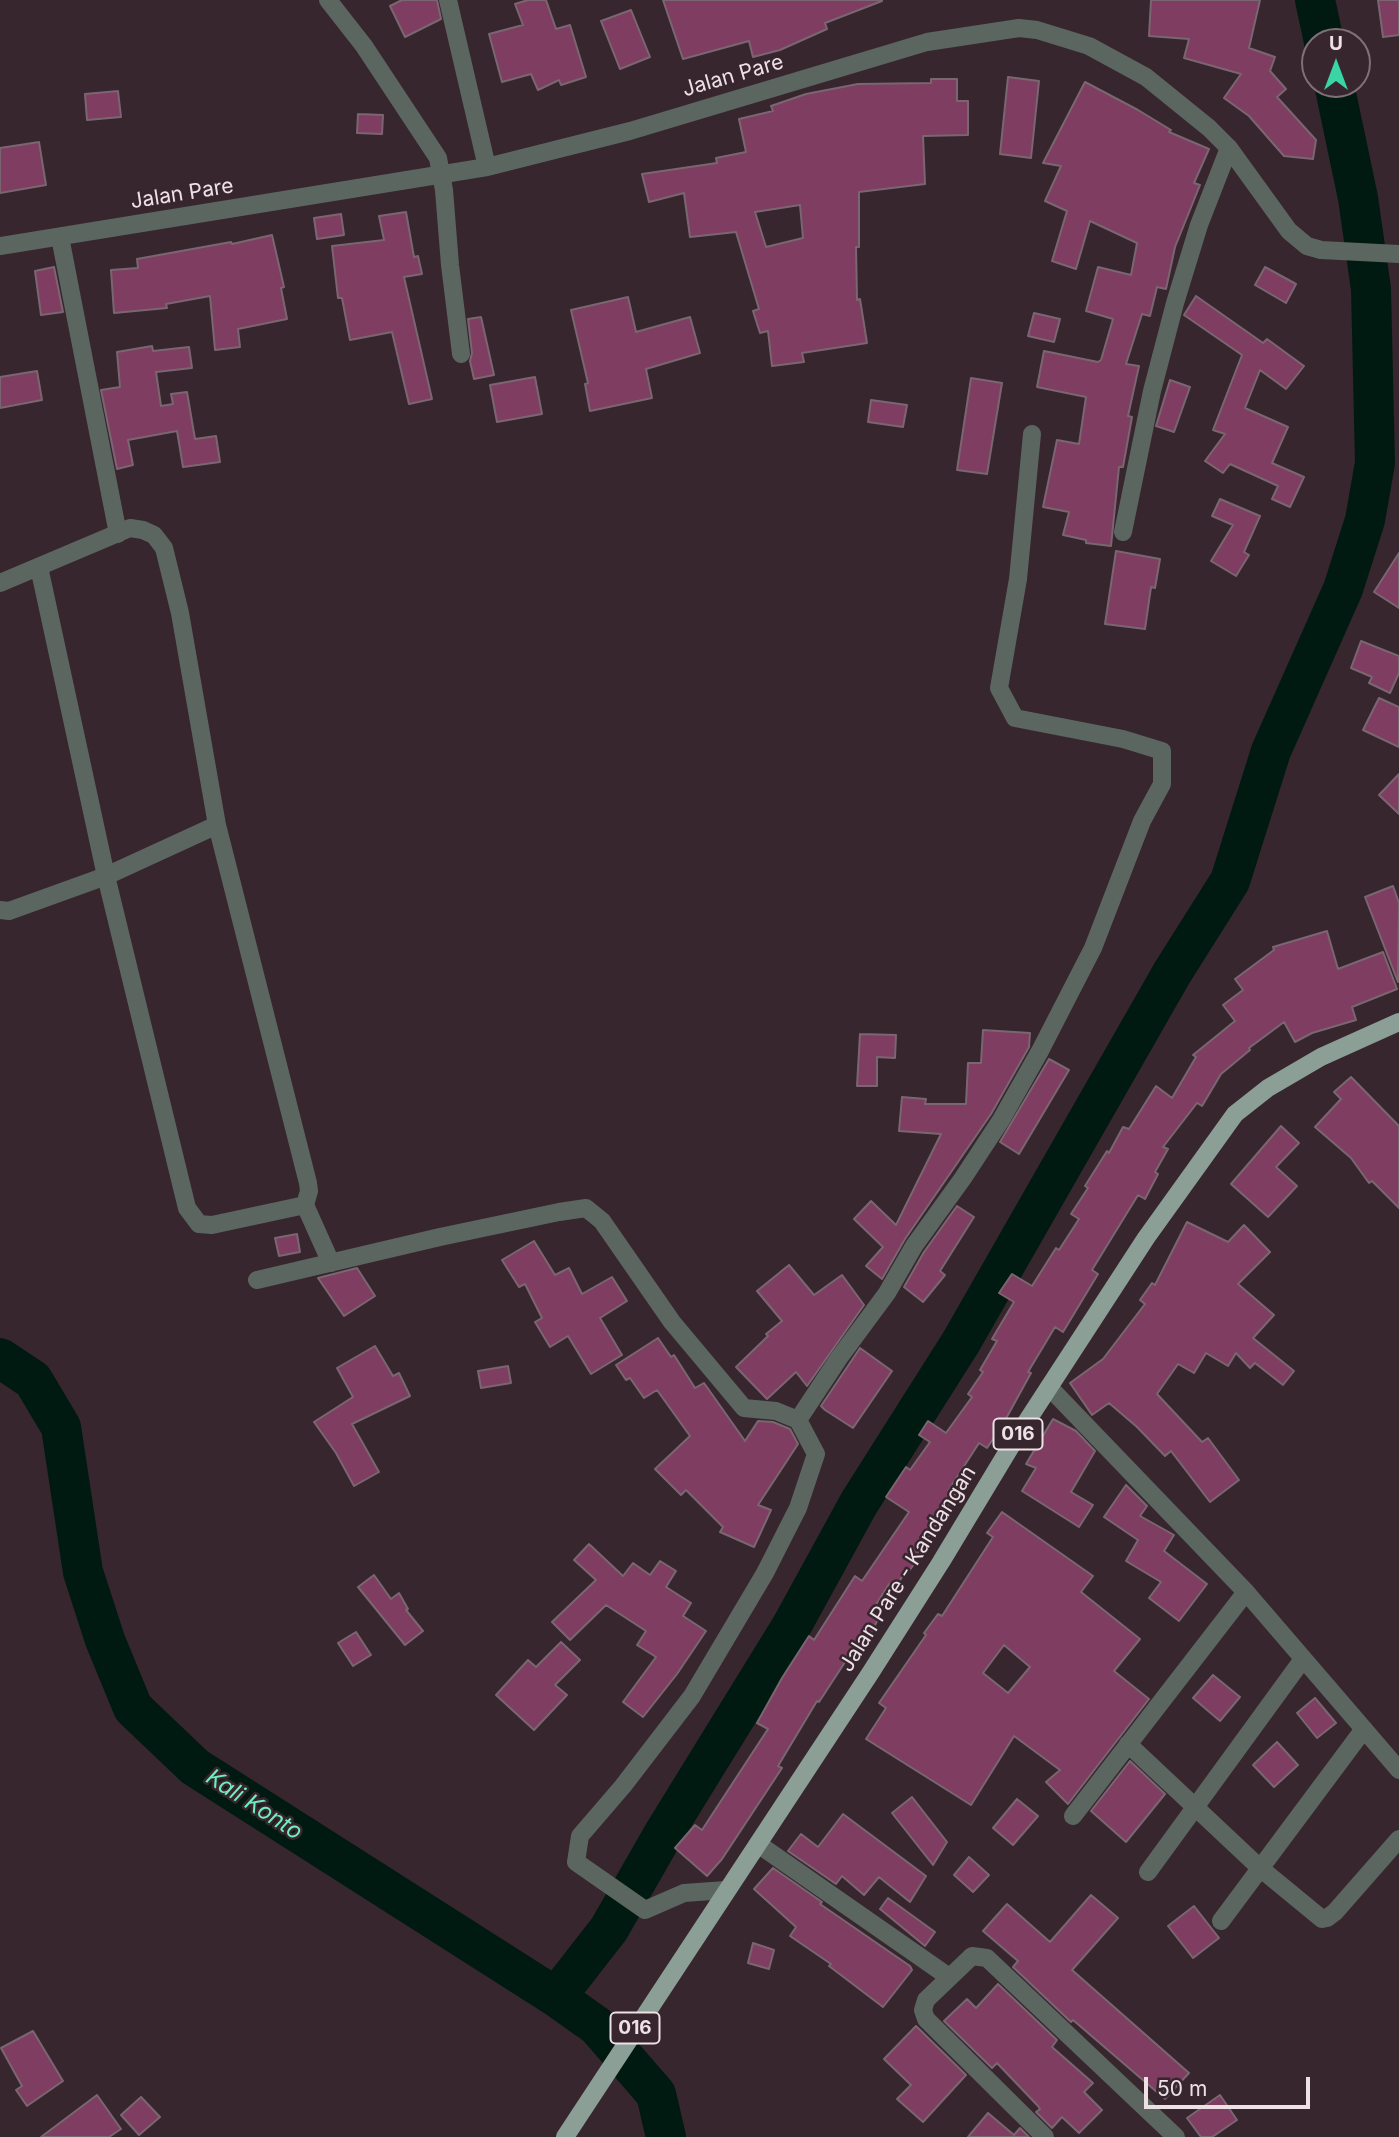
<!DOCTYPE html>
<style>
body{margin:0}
#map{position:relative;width:1399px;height:2137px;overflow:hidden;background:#37262e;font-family:Inter,sans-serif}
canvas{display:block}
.north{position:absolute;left:1301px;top:28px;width:70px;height:70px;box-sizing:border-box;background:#37262e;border:2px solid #807178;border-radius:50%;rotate:0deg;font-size:19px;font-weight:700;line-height:28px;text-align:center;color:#ede1e6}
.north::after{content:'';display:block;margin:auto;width:24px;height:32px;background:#3ad4a5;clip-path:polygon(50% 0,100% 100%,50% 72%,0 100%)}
.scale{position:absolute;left:1144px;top:2077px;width:166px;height:32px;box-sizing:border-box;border:4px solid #ede1e6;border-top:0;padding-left:9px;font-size:21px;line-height:24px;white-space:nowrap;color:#ede1e6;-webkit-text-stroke:5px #37262e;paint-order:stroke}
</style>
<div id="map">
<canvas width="1399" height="2137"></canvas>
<div class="north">U</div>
<div class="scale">50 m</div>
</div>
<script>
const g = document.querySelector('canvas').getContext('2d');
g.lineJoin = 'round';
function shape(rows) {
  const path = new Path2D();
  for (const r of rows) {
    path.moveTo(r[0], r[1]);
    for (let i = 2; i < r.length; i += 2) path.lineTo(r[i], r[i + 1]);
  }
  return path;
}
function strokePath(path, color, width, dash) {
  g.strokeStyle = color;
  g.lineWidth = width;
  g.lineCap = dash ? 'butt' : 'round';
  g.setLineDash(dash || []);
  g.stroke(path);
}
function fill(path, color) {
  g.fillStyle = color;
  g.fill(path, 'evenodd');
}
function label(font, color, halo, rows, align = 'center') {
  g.font = font + ' Inter,sans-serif';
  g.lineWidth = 5;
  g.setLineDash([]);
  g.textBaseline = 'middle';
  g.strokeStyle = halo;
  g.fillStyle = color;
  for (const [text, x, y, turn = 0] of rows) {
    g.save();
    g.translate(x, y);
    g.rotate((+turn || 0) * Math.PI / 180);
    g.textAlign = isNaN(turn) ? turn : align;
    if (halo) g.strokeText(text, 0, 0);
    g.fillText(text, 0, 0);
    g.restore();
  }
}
const river = shape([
 [1315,0,1324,42],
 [0,1358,33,1380,61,1427,83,1572,105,1640,133,1708,195,1767,556,1997,597,2026,656,2094,666,2137],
 [556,1997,609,1929,664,1833,791,1627,859,1503,961,1342,1172,973,1230,881,1271,751,1343,589,1365,520,1375,463,1371,289,1358,198,1334,84]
]);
const building = shape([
 [402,0,437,0,441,19,405,37,390,6,402,0],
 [528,0,546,0,556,29,570,25,586,77,561,85,559,80,538,90,531,74,502,82,489,34,523,25,515,4,528,0],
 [663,0,882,0,882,1,825,23,827,29,780,50,753,57,749,41,683,59,663,0],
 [1151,0,1260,0,1249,48,1275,57,1270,71,1286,89,1277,97,1316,140,1313,159,1284,156,1249,116,1224,98,1241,74,1184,58,1189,39,1149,36,1151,0],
 [1378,0,1399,0,1399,35,1383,37,1378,0],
 [631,10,650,57,620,69,601,21,631,10],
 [1008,77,1039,81,1031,158,1000,154,1008,77],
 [931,79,957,79,957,101,968,101,968,135,923,136,925,184,859,192,859,247,856,247,857,300,860,299,867,343,802,353,804,362,772,366,768,331,760,333,753,311,759,309,736,232,690,237,684,193,649,202,642,174,717,163,716,158,746,152,739,119,773,111,771,106,806,94,858,84,931,83,931,79],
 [800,205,803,238,766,247,755,212,800,205],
 [1085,82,1138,110,1171,130,1169,132,1209,149,1194,183,1200,185,1175,247,1166,289,1157,287,1150,316,1142,314,1126,364,1139,366,1128,416,1132,417,1123,467,1119,467,1111,546,1086,543,1086,540,1063,535,1069,512,1043,507,1057,440,1079,444,1086,397,1037,387,1044,351,1098,362,1101,360,1113,319,1086,311,1098,267,1131,275,1137,243,1090,221,1076,269,1052,261,1067,211,1045,201,1061,166,1043,163,1085,82],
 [118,91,121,117,87,120,85,94,118,91],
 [358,114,383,115,382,134,357,133,358,114],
 [39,142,46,185,0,193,0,148,39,142],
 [406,212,414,257,418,256,422,274,404,277,432,399,409,404,392,332,350,340,342,298,338,298,332,246,384,240,379,216,406,212],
 [341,214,344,235,317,239,314,218,341,214],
 [272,235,284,287,281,288,287,319,238,329,240,347,215,350,210,296,166,304,167,308,114,313,111,270,138,268,137,259,231,242,232,244,272,235],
 [54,267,63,312,41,315,35,271,54,267],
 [1265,267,1296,284,1286,303,1255,285,1265,267],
 [1196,296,1263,343,1267,339,1304,366,1286,389,1260,370,1245,408,1288,427,1272,463,1304,477,1290,507,1272,499,1278,486,1230,464,1223,473,1205,461,1225,434,1213,430,1242,355,1184,315,1196,296],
 [628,297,636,332,690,317,700,353,646,369,652,398,590,411,585,384,588,383,571,310,628,297],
 [1034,313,1060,319,1054,342,1028,336,1034,313],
 [481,317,494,375,474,379,470,361,472,353,468,319,481,317],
 [152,346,153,351,189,347,192,368,156,372,161,406,173,404,171,394,187,392,195,439,216,436,220,462,183,467,177,431,128,440,133,465,117,469,101,390,120,387,117,352,152,346],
 [37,371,42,400,0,408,0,377,37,371],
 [535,377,542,414,497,422,490,385,535,377],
 [971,378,1002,383,987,474,957,470,971,378],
 [1170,380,1190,387,1174,432,1156,426,1170,380],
 [871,400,907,405,903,427,868,422,871,400],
 [1220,499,1260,516,1244,552,1249,555,1236,576,1211,561,1233,525,1212,516,1220,499],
 [1116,551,1160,559,1155,588,1151,587,1145,629,1105,624,1116,551],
 [1399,553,1399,608,1374,592,1399,553],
 [1361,641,1399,656,1399,673,1390,693,1369,683,1372,677,1351,668,1361,641],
 [1379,698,1399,707,1399,747,1363,730,1379,698],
 [1399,774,1399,814,1379,795,1399,774],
 [1393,886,1399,903,1398,982,1365,897,1393,886],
 [1327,931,1338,969,1383,952,1397,989,1352,1007,1356,1020,1312,1033,1295,1042,1284,1022,1249,1048,1250,1050,1221,1074,1202,1106,1197,1103,1163,1147,1168,1149,1155,1172,1158,1174,1145,1199,1138,1195,1092,1270,1098,1274,1063,1332,1055,1327,1028,1372,1031,1373,1003,1424,987,1448,979,1443,948,1491,955,1495,917,1555,919,1557,907,1574,904,1573,896,1588,889,1584,870,1614,878,1619,866,1644,854,1660,849,1656,819,1702,817,1701,778,1766,782,1768,722,1859,707,1876,675,1848,695,1825,702,1830,768,1729,757,1723,782,1678,809,1636,814,1640,855,1576,862,1581,909,1512,886,1497,906,1467,910,1470,930,1442,919,1435,928,1421,946,1433,972,1397,968,1394,983,1372,980,1370,997,1341,992,1339,1014,1302,999,1293,1012,1274,1032,1286,1056,1248,1059,1250,1079,1219,1071,1214,1088,1188,1085,1186,1107,1151,1109,1153,1123,1127,1129,1129,1156,1086,1172,1098,1196,1057,1193,1055,1235,1021,1223,1005,1243,990,1235,979,1274,950,1273,947,1327,931],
 [983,1030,1030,1033,1029,1047,991,1114,905,1239,882,1279,866,1266,883,1247,854,1219,871,1201,896,1225,941,1134,899,1131,902,1097,926,1099,925,1104,966,1104,968,1063,981,1063,983,1030],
 [860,1034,896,1035,895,1058,877,1057,877,1086,857,1086,860,1034],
 [1049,1059,1069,1070,1019,1154,1000,1142,1049,1059],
 [1351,1077,1399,1126,1399,1208,1372,1181,1369,1183,1351,1158,1315,1127,1341,1099,1334,1092,1351,1077],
 [1281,1126,1299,1143,1276,1167,1297,1186,1268,1217,1231,1184,1281,1126],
 [957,1206,974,1217,940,1271,945,1275,923,1302,904,1287,924,1252,957,1206],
 [1187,1222,1228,1242,1244,1225,1270,1252,1238,1284,1274,1315,1253,1338,1294,1371,1283,1385,1255,1363,1250,1368,1236,1353,1228,1366,1206,1353,1194,1373,1178,1364,1157,1394,1202,1442,1208,1438,1239,1480,1210,1502,1171,1451,1165,1456,1137,1427,1109,1403,1092,1415,1070,1383,1103,1359,1145,1304,1140,1300,1152,1283,1155,1285,1187,1222],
 [297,1234,300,1252,279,1256,275,1238,297,1234],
 [534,1241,555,1275,569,1268,582,1294,612,1277,627,1301,600,1318,622,1355,591,1374,568,1336,550,1347,535,1322,542,1318,525,1284,519,1287,502,1260,534,1241],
 [789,1265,814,1295,842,1275,864,1305,807,1386,796,1372,767,1399,736,1367,768,1336,766,1334,782,1321,757,1291,789,1265],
 [357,1268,375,1296,344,1316,318,1278,357,1268],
 [658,1338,671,1357,674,1355,695,1388,704,1383,745,1441,758,1421,773,1422,790,1429,798,1444,758,1505,771,1510,754,1547,720,1532,723,1527,686,1490,681,1495,655,1469,690,1436,657,1390,644,1398,630,1378,626,1380,616,1365,658,1338],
 [375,1346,393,1376,399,1373,410,1396,352,1424,379,1472,354,1486,336,1453,314,1422,353,1397,337,1368,375,1346],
 [860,1348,892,1371,853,1428,825,1410,821,1406,860,1348],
 [508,1366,511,1383,481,1388,478,1371,508,1366],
 [1053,1419,1076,1431,1095,1451,1071,1492,1093,1505,1079,1527,1022,1491,1036,1468,1026,1464,1053,1419],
 [1126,1485,1147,1506,1140,1516,1174,1535,1164,1551,1207,1584,1179,1621,1149,1598,1161,1582,1126,1561,1138,1540,1104,1517,1126,1485],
 [1002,1512,1093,1576,1081,1592,1140,1639,1114,1671,1149,1699,1068,1804,1046,1782,1060,1770,1014,1736,971,1805,866,1739,886,1708,879,1703,926,1635,924,1633,938,1614,942,1616,993,1537,987,1533,1002,1512],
 [1004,1645,1030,1667,1008,1693,983,1673,1004,1645],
 [589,1544,623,1576,633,1563,650,1575,660,1561,676,1571,666,1587,691,1603,683,1616,706,1631,677,1674,643,1717,623,1702,656,1657,637,1645,646,1631,606,1605,570,1640,552,1622,596,1580,574,1560,589,1544],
 [374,1575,391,1599,399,1593,408,1609,406,1610,423,1631,405,1645,358,1587,374,1575],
 [356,1632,371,1655,353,1666,338,1643,356,1632],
 [561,1642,580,1660,555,1685,567,1695,534,1730,496,1695,528,1660,536,1667,561,1642],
 [1213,1675,1240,1697,1220,1721,1193,1698,1213,1675],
 [1315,1698,1336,1723,1317,1738,1297,1713,1315,1698],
 [1277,1742,1298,1765,1274,1787,1253,1765,1277,1742],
 [1130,1761,1165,1794,1126,1842,1091,1811,1130,1761],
 [912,1797,947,1842,933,1865,892,1813,912,1797],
 [1017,1799,1038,1816,1013,1845,993,1828,1017,1799],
 [843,1814,926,1876,910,1902,879,1877,864,1895,842,1876,836,1884,788,1851,801,1834,818,1847,843,1814],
 [969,1857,989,1875,973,1892,954,1875,969,1857],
 [773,1868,822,1902,820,1904,910,1966,912,1970,883,2007,829,1966,831,1964,790,1936,796,1927,754,1889,773,1868],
 [1091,1895,1118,1918,1072,1970,1189,2073,1165,2099,1073,2020,1071,2022,1013,1967,1018,1961,983,1931,1007,1904,1050,1942,1091,1895],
 [888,1898,935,1932,925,1946,880,1909,888,1898],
 [1194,1906,1219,1938,1193,1958,1168,1926,1194,1906],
 [753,1943,774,1950,769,1969,748,1963,753,1943],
 [998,1984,1057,2040,1052,2047,1093,2083,1084,2092,1102,2110,1079,2133,1062,2117,1052,2128,1036,2112,1040,2109,1038,2106,997,2063,992,2068,944,2021,967,1999,976,2008,998,1984],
 [916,2026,966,2075,923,2122,897,2099,911,2085,884,2059,916,2026],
 [33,2031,63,2081,27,2106,16,2090,22,2086,1,2048,33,2031],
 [97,2095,121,2129,109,2137,41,2137,97,2095],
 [1220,2095,1237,2120,1212,2137,1201,2137,1187,2118,1220,2095],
 [141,2097,160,2117,139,2135,121,2115,141,2097],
 [988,2113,1014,2135,1020,2128,1029,2137,968,2137,988,2113]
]);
const minor = shape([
 [328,0,364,46,438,158,444,190,450,265,461,354],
 [448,0,487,167],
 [60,237,118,534],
 [0,246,487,167,630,131,927,42,1019,28,1037,30,1089,46,1146,77,1209,128,1229,148,1289,231,1307,246,1321,250,1399,254],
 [1123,532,1152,391,1175,303,1199,225,1229,148],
 [39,567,106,876,187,1208,199,1224,212,1225,305,1205],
 [0,583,130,528,143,530,154,535,164,548,180,613,217,825,308,1183,309,1191,305,1205,331,1263],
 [0,910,9,911,106,876,217,825],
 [257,1280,440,1237,559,1212,586,1208,602,1221,672,1322,744,1408,776,1411,798,1420,816,1454,798,1508,765,1573,692,1696,623,1786,580,1836,576,1862,645,1910,684,1893,726,1890],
 [1049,1387,1246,1592,1399,1770],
 [798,1420,839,1358,887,1293,914,1246,963,1178,1001,1120,1040,1051,1093,948,1142,821,1162,784,1162,751,1123,739,1015,718,999,688,1018,579,1032,434],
 [1128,1744,1260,1868,1322,1919,1327,1918,1335,1912,1399,1839],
 [1073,1816,1246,1592],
 [758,1844,949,1977],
 [1148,1872,1303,1659],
 [1221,1921,1364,1729],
 [1045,2137,926,2019,923,2010,926,2000,972,1956,987,1958,1176,2137]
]);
const major = shape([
 [565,2137,871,1672,941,1562,1014,1441,1146,1238,1235,1114,1268,1088,1321,1057,1399,1022]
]);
const shields = [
 [1018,1434,49],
 [635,2028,49]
];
const shieldNames = [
 ["016",1018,1434],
 ["016",635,2028]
];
const streetNames = [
 ["Jalan Pare",733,76,-16],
 ["Jalan Pare",182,194,-9],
 ["Jalan Pare - Kandangan",908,1569,-58]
];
const waterNames = [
 ["Kali Konto",254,1805,33]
];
strokePath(river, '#001a11', 40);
fill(building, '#7e3d61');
strokePath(building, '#7a6670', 2);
strokePath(minor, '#5c6661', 18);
strokePath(major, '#8b9f96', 18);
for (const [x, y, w] of shields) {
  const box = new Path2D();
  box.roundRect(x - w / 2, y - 15.5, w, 31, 5);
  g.fillStyle = '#37262e';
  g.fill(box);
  strokePath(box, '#ede1e6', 2);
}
label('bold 19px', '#ede1e6', null, shieldNames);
label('21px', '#ede1e6', '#37262e', streetNames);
label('italic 23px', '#6feec1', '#37262e', waterNames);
</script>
